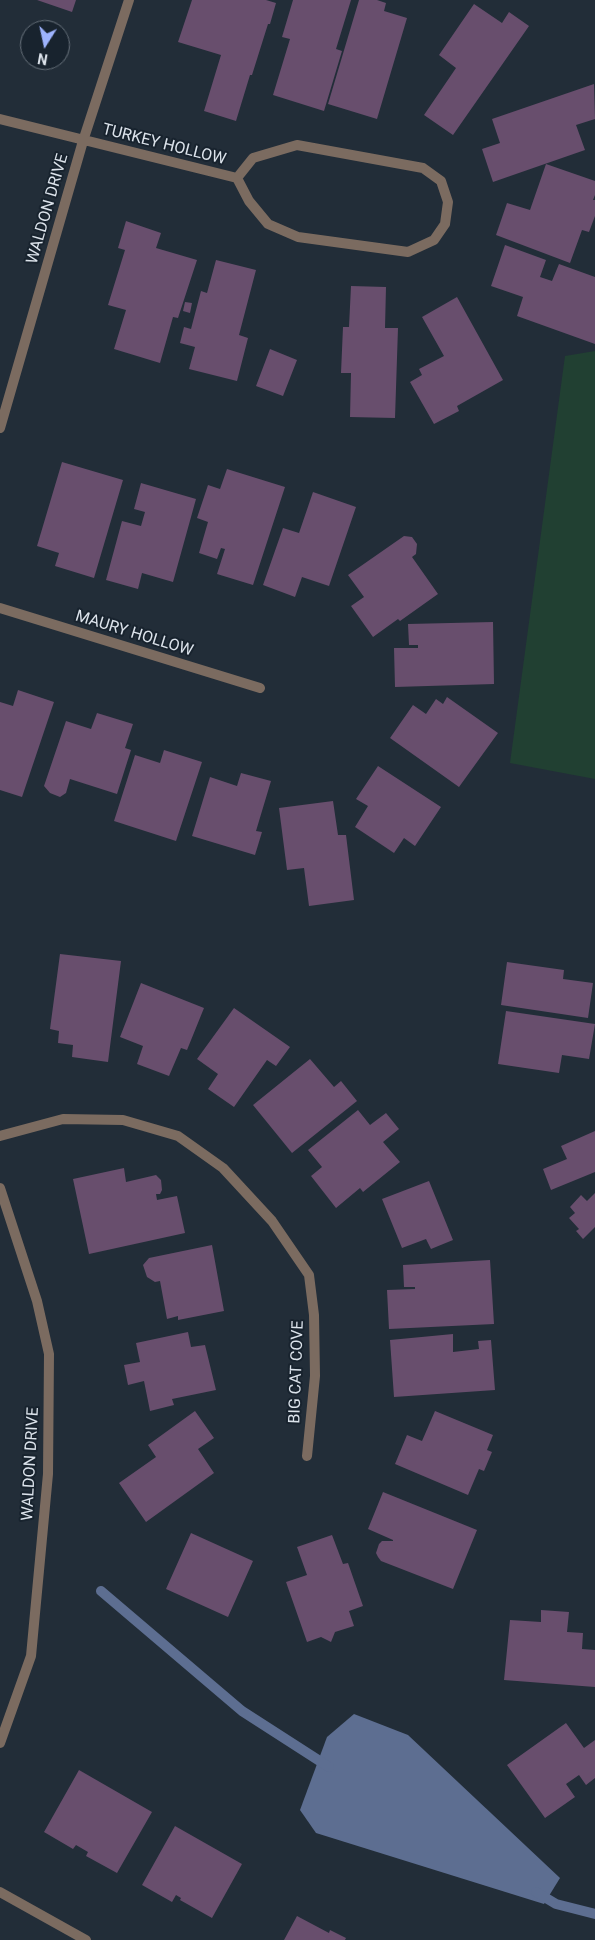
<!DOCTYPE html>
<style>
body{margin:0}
#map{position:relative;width:595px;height:1940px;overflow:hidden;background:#222d38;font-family:Roboto,sans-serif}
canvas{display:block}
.north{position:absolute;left:20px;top:20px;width:50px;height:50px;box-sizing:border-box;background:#18232e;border:1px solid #66707a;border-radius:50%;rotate:190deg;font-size:14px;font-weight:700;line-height:20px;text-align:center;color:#dce3eb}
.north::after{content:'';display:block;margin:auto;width:18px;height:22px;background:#9eb3fd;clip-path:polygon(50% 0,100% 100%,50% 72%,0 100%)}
</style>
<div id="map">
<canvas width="595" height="1940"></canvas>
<div class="north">N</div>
</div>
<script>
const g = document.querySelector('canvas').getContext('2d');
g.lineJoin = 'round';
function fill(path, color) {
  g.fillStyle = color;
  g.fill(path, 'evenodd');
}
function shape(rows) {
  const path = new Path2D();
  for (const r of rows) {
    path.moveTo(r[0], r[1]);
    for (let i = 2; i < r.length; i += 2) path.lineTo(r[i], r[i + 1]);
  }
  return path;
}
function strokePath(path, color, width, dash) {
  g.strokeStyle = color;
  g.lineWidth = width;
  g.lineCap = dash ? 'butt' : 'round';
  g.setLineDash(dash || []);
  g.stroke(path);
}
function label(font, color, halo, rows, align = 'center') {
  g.font = font + ' Roboto,sans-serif';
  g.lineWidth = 4;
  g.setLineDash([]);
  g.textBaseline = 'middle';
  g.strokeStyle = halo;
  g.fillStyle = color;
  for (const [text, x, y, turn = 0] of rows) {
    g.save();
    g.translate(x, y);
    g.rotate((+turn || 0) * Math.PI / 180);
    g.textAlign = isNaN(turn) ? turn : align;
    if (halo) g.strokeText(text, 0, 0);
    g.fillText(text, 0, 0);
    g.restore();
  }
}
const green = shape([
 [595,351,595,779,510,763,565,356]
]);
const water = shape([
 [354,1714,408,1735,560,1878,544,1904,316,1833,300,1810,327,1737]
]);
const stream = shape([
 [101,1591,242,1711,329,1767],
 [536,1892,556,1904,595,1914]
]);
const building = shape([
 [37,0,76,0,72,12],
 [192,0,266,0,276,3,270,24,268,24,252,75,250,75,236,121,204,111,221,55,178,42],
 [293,0,351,0,336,49,342,51,324,111,273,95,290,39,282,37],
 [359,0,377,0,386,3,384,11,407,18,377,119,328,104],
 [474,4,502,23,509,12,529,26,453,135,424,115,456,68,439,55],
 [594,84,595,119,576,125,585,150,493,182,482,149,500,143,492,119],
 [546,164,595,181,595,195,593,200,595,200,595,216,589,232,582,230,570,263,496,235,507,203,530,210],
 [126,221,161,233,156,248,197,260,178,318,173,317,160,363,114,349,126,310,108,305,125,250,118,248],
 [505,245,546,260,540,277,552,281,559,264,595,277,595,344,517,316,523,297,491,286],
 [216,260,256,270,239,335,248,338,237,381,189,369,195,347,180,343,184,327,191,329,201,291,207,293],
 [351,286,386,287,385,328,398,328,395,418,350,417,351,373,341,373,343,327,349,327],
 [457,297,503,380,457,406,459,411,434,424,410,382,422,375,419,369,444,356,422,317],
 [185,302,192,303,190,313,183,311],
 [270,349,297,360,283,396,256,386],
 [62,462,123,480,94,578,55,566,59,553,37,546],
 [227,469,285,487,253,585,217,574,225,549,221,548,217,559,199,553,208,522,197,518,208,485,220,489],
 [141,483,196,499,173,582,142,573,138,589,106,580,122,521,141,526,145,512,134,509],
 [313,492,356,507,329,586,302,577,295,597,263,585,283,528,299,533],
 [404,536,412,537,417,544,416,554,412,557,438,594,400,621,398,619,373,637,351,606,364,597,348,575],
 [493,622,494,684,395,687,394,648,418,648,418,645,409,645,408,624],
 [18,690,54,702,22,797,0,790,0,702,13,706],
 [447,697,498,733,459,787,390,738,413,705,426,714,436,699,443,704],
 [97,713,133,724,125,748,131,750,117,794,70,779,66,793,60,797,50,793,44,786,66,721,91,729],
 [164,750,202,762,176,841,114,821,135,755,160,763],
 [378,766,441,807,415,846,404,838,394,853,355,827,368,806,356,799],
 [241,773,271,781,256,831,262,832,255,855,192,836,210,777,237,786],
 [333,801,338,835,346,835,354,900,309,906,304,868,287,870,279,808],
 [60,954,121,961,108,1062,72,1057,73,1045,58,1043,59,1031,50,1029],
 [507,962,564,970,563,979,593,983,588,1018,501,1005],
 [141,983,204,1008,187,1050,181,1048,169,1076,137,1064,143,1046,120,1037],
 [234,1008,290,1047,276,1066,267,1060,234,1107,208,1089,218,1074,197,1059],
 [506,1011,595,1024,589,1059,562,1055,559,1073,498,1064],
 [310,1059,334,1087,341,1081,357,1101,292,1153,253,1105],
 [358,1110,370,1125,386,1113,399,1129,383,1142,400,1162,363,1192,360,1188,336,1208,311,1176,322,1167,308,1150],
 [595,1131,595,1172,551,1190,543,1169,567,1159,561,1146],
 [124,1168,126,1182,156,1175,161,1180,162,1190,160,1194,156,1194,157,1200,177,1196,185,1233,89,1254,73,1179],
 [429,1181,453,1240,431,1249,426,1239,402,1248,382,1199],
 [595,1193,595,1227,583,1239,576,1231,579,1229,569,1218,575,1213,570,1207,581,1195,587,1201],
 [212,1245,224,1311,178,1320,178,1316,167,1319,160,1281,155,1282,147,1277,143,1265,149,1258],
 [490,1260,494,1324,389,1329,387,1290,415,1289,415,1287,404,1287,403,1265],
 [188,1332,191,1347,205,1345,216,1390,172,1399,174,1405,150,1411,144,1381,128,1385,124,1365,140,1362,136,1343],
 [453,1334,453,1352,479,1349,478,1341,491,1340,495,1390,394,1397,390,1340],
 [195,1411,214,1438,198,1449,214,1473,146,1522,119,1483,156,1457,148,1445],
 [435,1411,493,1435,487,1450,492,1452,484,1471,479,1469,468,1495,395,1464,407,1435,422,1441],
 [383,1492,477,1530,453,1589,381,1561,378,1557,376,1553,379,1544,382,1541,393,1541,393,1540,368,1529],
 [191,1533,253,1561,228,1617,166,1589],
 [332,1535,343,1564,348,1563,363,1606,349,1611,354,1626,335,1632,331,1642,321,1637,307,1642,286,1582,307,1575,297,1547],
 [541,1610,569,1612,567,1632,583,1633,582,1649,595,1650,595,1687,504,1680,510,1620,541,1622],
 [566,1723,584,1748,595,1740,595,1778,586,1785,579,1775,566,1784,575,1797,545,1818,507,1765],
 [79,1770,152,1812,117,1873,86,1856,88,1852,76,1845,73,1849,44,1832],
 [175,1826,242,1864,212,1918,180,1900,181,1898,176,1895,172,1902,142,1885],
 [297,1916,329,1933,330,1930,346,1938,345,1940,284,1940]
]);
const minor = shape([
 [0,119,237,178,249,201,268,224,298,237,408,252,434,240,445,224,448,202,441,181,423,168,297,145,253,158,237,178],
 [0,428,83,141,129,0],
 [0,608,260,688],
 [0,1136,63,1119,123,1120,178,1136,223,1168,272,1221,309,1275,314,1315,315,1376,307,1456],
 [0,1188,37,1301,49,1354,48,1474,31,1656,0,1743],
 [0,1892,86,1940]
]);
const streetNames = [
 ["TURKEY HOLLOW",164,145,14],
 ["WALDON DRIVE",48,209,-74],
 ["MAURY HOLLOW",134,634,17],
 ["BIG CAT COVE",297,1372,-88],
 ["WALDON DRIVE",31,1464,-87]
];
fill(green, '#214032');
fill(water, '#5d6e91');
strokePath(stream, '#5d6e91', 10);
fill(building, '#684e6d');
strokePath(minor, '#7b6b60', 10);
label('16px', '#dce3eb', '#18232e', streetNames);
</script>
